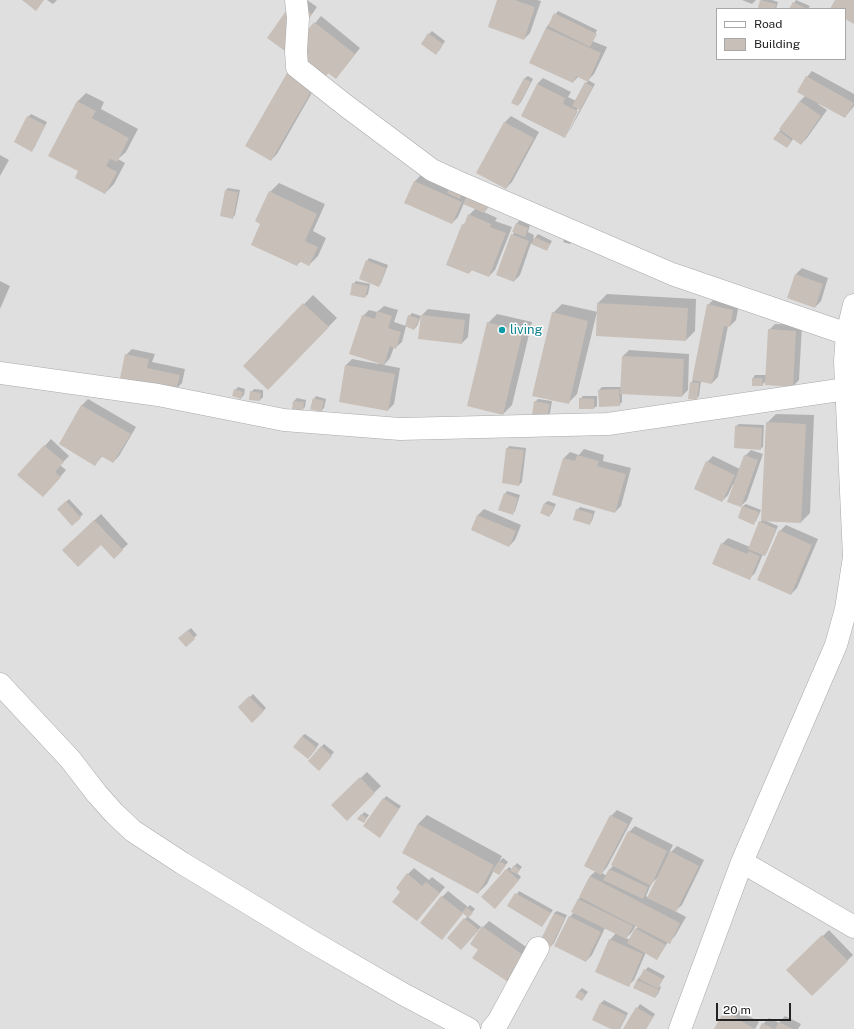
<!DOCTYPE html>
<style>
body{margin:0}
#map{position:relative;width:854px;height:1029px;overflow:hidden;background:#f2efe9;font-family:"Public Sans",sans-serif}
canvas{display:block}
.legend{position:absolute;left:716px;top:8px;width:130px;height:52px;box-sizing:border-box;background:#fff;border:1px solid #a7a7a7;margin:0;padding:5px 7px;list-style:none;font-size:12px;color:#222}
.legend li{display:flex;align-items:center;gap:8px;height:20px}
.legend b{width:20px;border:1px solid #a7a7a7}
.scale{position:absolute;left:716px;top:1003px;width:75px;height:18px;box-sizing:border-box;border:2px solid #222;border-top:0;padding-left:5px;font-size:12px;line-height:14px;white-space:nowrap;color:#222;-webkit-text-stroke:3px #fff;paint-order:stroke}
</style>
<div id="map">
<canvas width="854" height="1029"></canvas>
<ul class="legend">
<li><b style="height:5px;background:#fff"></b>Road</li>
<li><b style="height:11px;background:#c7bfb8"></b>Building</li>
</ul>
<div class="scale">20 m</div>
</div>
<script>
const g = document.querySelector('canvas').getContext('2d');
g.lineJoin = 'round';
function fill(path, color) {
  g.fillStyle = color;
  g.fill(path, 'evenodd');
}
function shape(rows) {
  const path = new Path2D();
  for (const r of rows) {
    path.moveTo(r[0], r[1]);
    for (let i = 2; i < r.length; i += 2) path.lineTo(r[i], r[i + 1]);
  }
  return path;
}
function strokePath(path, color, width, dash) {
  g.strokeStyle = color;
  g.lineWidth = width;
  g.lineCap = dash ? 'butt' : 'round';
  g.setLineDash(dash || []);
  g.stroke(path);
}
function label(font, color, halo, rows, align = 'center') {
  g.font = font + ' "Public Sans",sans-serif';
  g.lineWidth = 3;
  g.setLineDash([]);
  g.textBaseline = 'middle';
  g.strokeStyle = halo;
  g.fillStyle = color;
  for (const [text, x, y, turn = 0] of rows) {
    g.save();
    g.translate(x, y);
    g.rotate((+turn || 0) * Math.PI / 180);
    g.textAlign = isNaN(turn) ? turn : align;
    if (halo) g.strokeText(text, 0, 0);
    g.fillText(text, 0, 0);
    g.restore();
  }
}
const residential = shape([
 [0,0,854,0,854,1029,0,1029],
 [717,9,845,9,845,59,717,59]
]);
const shadow = shape([
 [47,0,57,0,53,4],
 [307,0,317,7,291,44],
 [499,0,537,0,541,1,530,33,524,39],
 [742,0,756,0,752,4],
 [762,0,772,0,778,2,776,9,759,8],
 [796,0,810,6,808,9,790,9],
 [558,11,597,30,592,41,607,47,594,74,588,80,595,84,570,130,564,136,537,84,543,78,571,92,568,97,576,101,588,80,579,76,573,82,531,62,546,28],
 [579,106,581,107,569,131,567,131],
 [321,16,360,48,342,71,329,72,325,77,318,82,277,154,271,160,247,145,288,73,294,67,292,51],
 [432,31,445,41,439,51,429,34],
 [812,71,854,94,854,106,845,117,819,103,818,104,827,110,807,138,801,144,794,138,789,144,779,132,800,101,806,95,807,77],
 [528,76,533,79,521,102,518,105,512,102,525,78],
 [86,93,104,102,101,109,138,129,126,152,118,159,125,163,114,184,105,193,80,171,77,102],
 [31,114,47,122,34,148,31,151,28,117],
 [511,116,539,132,512,182,506,188,478,172,505,122],
 [0,155,9,160,0,176],
 [421,175,491,200,487,209,484,212,497,218,495,221,512,227,495,270,489,276,472,270,469,273,463,225,467,221,469,215,476,208,464,203,458,217,452,223,406,202,415,181],
 [279,183,325,204,313,231,326,238,318,256,309,265,301,261,297,265,262,223,270,192],
 [228,188,240,190,235,215,232,218,226,190],
 [520,220,530,225,528,232,534,235,533,240,538,234,552,241,547,250,531,243,520,275,514,281,512,235,515,232,517,223],
 [566,236,573,241,570,244,563,242],
 [369,258,388,265,381,283,379,286,367,261],
 [802,268,828,278,821,301,815,307,796,274],
 [0,281,10,286,0,309],
 [356,281,370,284,368,294,365,297,353,284],
 [607,294,696,299,695,331,686,340,597,312,577,394,568,403,553,313,562,304,598,312,598,303],
 [313,295,337,318,277,380,244,366],
 [714,299,739,304,736,320,730,326,728,326,718,377,712,383,701,381,699,396,696,399,691,383,693,380,708,305],
 [384,306,398,310,394,322,406,326,409,316,412,313,421,316,417,326,414,329,406,326,402,342,396,347,394,347,390,358,384,365,400,368,394,404,388,410,346,365,352,359,379,364,363,316,369,310,377,312],
 [428,309,470,314,468,337,462,343,422,315],
 [497,314,532,322,512,405,503,414,488,323],
 [775,324,802,325,799,380,793,386,766,381,762,385,753,378,755,375,766,375,769,330],
 [132,349,155,354,152,362,185,369,182,383,176,389,126,355],
 [629,350,689,354,688,390,682,396,622,393,622,402,619,405,600,406,599,390,602,387,622,387,623,356],
 [238,387,245,389,244,395,241,398,235,390],
 [254,389,263,390,263,397,260,400,251,392],
 [316,396,326,399,324,408,321,411,314,399],
 [583,396,597,396,597,406,594,408,580,399],
 [297,398,306,400,305,407,302,410,294,401],
 [88,399,136,427,119,456,113,462,103,455,95,465,60,444,82,405],
 [538,399,552,401,550,413,547,416,535,402],
 [776,414,814,415,810,513,801,522,766,521,778,526,767,552,765,555,763,554,755,573,749,579,722,544,728,538,750,547,760,522,762,520,767,423],
 [739,424,764,425,763,447,760,449,736,426],
 [51,439,69,456,60,465,66,470,49,490,19,475],
 [509,446,526,448,522,482,519,485,507,449],
 [584,449,604,455,603,461,631,468,621,506,615,512,564,458,570,452,579,455],
 [751,450,763,454,747,500,741,506,734,485,733,484,728,495,722,501,707,462,713,456,740,469,745,456],
 [507,491,520,495,515,511,512,514,505,494],
 [69,499,83,514,72,525,58,509],
 [548,501,556,504,552,513,549,516,545,503],
 [746,504,761,510,756,521,753,523,739,518,743,506],
 [580,507,595,511,592,521,589,524,577,510],
 [484,509,521,525,515,540,509,546,472,530,478,515],
 [101,514,128,544,114,557,101,544,63,550],
 [786,525,818,539,797,588,791,594,780,531],
 [191,628,197,635,186,645,182,635],
 [253,694,266,708,252,721,239,708],
 [305,734,319,744,311,755,302,736],
 [324,744,334,752,321,767,321,747],
 [367,772,381,786,347,819,333,805],
 [386,796,401,806,380,836,365,826],
 [617,810,633,818,607,867,602,873,607,876,610,869,613,866,629,832,635,826,673,845,668,855,677,846,704,860,682,905,675,911,686,917,675,936,669,942,668,942,657,959,646,952,634,980,628,986,610,940,616,933,605,928,592,955,586,961,570,917,574,912,578,899,581,897,580,896,590,876,596,871,585,865,611,816],
 [659,876,649,898,646,896,651,884],
 [636,925,638,926,630,940,626,938,632,932],
 [364,812,369,815,366,819,359,819],
 [427,815,502,856,499,862,503,858,508,862,501,871,494,870,487,884,478,893,404,853,418,824],
 [517,863,522,867,517,873,521,877,497,905,482,897,509,867,512,869],
 [414,868,429,880,432,877,445,887,417,920,402,891,408,874],
 [448,891,468,907,470,905,475,909,468,917,481,927,464,946,465,919,468,916,464,912,442,939,442,897],
 [519,891,553,910,542,926,509,906],
 [557,911,567,915,554,943,551,946,554,913],
 [489,921,532,951,514,975,480,949,483,927],
 [829,930,853,955,812,995,788,970],
 [648,967,665,976,659,986,661,987,658,994,655,997,634,988,637,980],
 [582,988,588,992,582,1000,579,991],
 [604,1000,628,1013,620,1029,613,1029,593,1020,601,1003],
 [640,1004,655,1014,646,1029,624,1029],
 [731,1006,759,1022,755,1029,715,1029,725,1012],
 [785,1016,801,1024,798,1029,761,1029,763,1024,769,1018,779,1023]
]);
const building = shape([
 [22,0,44,0,36,11],
 [497,0,515,0,535,7,524,40,488,27],
 [760,0,776,4,775,9,758,8],
 [835,0,854,0,854,24,845,19,845,9,830,9],
 [293,1,312,14,285,51,267,38],
 [793,2,807,9,789,9],
 [554,13,597,34,590,47,548,26],
 [314,22,355,54,336,79,328,73,319,85,291,51],
 [546,28,601,53,588,82,576,76,573,83,529,63],
 [428,33,443,44,436,55,421,44],
 [287,73,313,88,271,161,245,146],
 [806,76,854,103,845,118,797,92],
 [524,78,531,82,518,106,511,103],
 [585,82,593,87,580,110,572,106],
 [537,84,565,98,563,104,578,111,565,138,521,116],
 [77,101,96,111,92,118,129,138,117,162,110,159,106,166,117,172,105,194,75,178,78,171,48,156],
 [800,101,821,116,801,145,779,129],
 [27,116,45,125,32,152,14,142],
 [504,122,534,138,506,189,476,173],
 [779,131,792,141,787,148,773,139],
 [414,181,462,202,452,224,404,203],
 [450,187,462,193,460,199,447,193],
 [225,190,238,192,233,219,220,216],
 [269,191,317,214,305,241,318,247,309,266,299,261,297,266,251,245,260,224,255,221],
 [468,193,489,203,484,213,463,204],
 [468,214,491,224,490,227,506,233,489,277,471,270,469,274,446,265,462,224,464,225],
 [516,223,528,228,525,237,512,232],
 [511,234,529,241,514,282,496,275],
 [535,237,550,244,547,251,531,244],
 [366,260,386,268,379,287,359,279],
 [795,274,823,284,815,308,787,298],
 [352,283,368,286,365,298,350,295],
 [303,303,329,327,268,390,243,366],
 [597,303,688,308,686,341,596,336],
 [707,304,733,310,730,327,724,326,712,384,692,380],
 [377,311,392,316,388,328,401,332,396,349,390,346,384,365,349,354,362,315,375,319],
 [552,312,588,321,569,404,532,396],
 [408,315,419,319,414,330,405,326],
 [421,315,465,320,462,344,418,339],
 [487,322,523,331,503,415,467,406],
 [768,329,796,331,793,387,765,385],
 [125,354,149,359,147,368,180,375,176,390,120,378],
 [622,356,684,359,682,397,620,394],
 [345,365,395,374,388,411,339,402],
 [752,378,762,378,763,386,752,386],
 [690,382,699,383,697,400,688,399],
 [234,389,243,392,241,399,232,396],
 [619,389,620,406,599,407,598,390],
 [250,391,261,393,260,401,249,400],
 [313,398,324,401,321,412,310,409],
 [579,398,594,399,594,409,579,409],
 [293,401,304,402,303,411,292,409],
 [534,401,550,404,547,417,532,415],
 [81,405,131,434,113,463,101,456,95,466,59,444],
 [766,422,806,424,801,523,761,521],
 [735,426,762,428,761,450,734,448],
 [44,445,64,462,55,472,61,477,43,497,17,475],
 [506,448,524,450,519,486,502,483],
 [577,455,599,461,597,466,626,474,615,513,552,495,563,458,575,461],
 [744,455,758,460,741,507,727,502],
 [706,461,735,475,722,502,694,489],
 [504,493,518,498,513,515,498,510],
 [66,501,81,518,72,526,57,509],
 [544,503,554,507,549,517,540,513],
 [742,506,759,512,754,525,738,518],
 [576,509,593,514,590,525,573,520],
 [477,515,516,531,509,547,471,530],
 [94,520,123,550,114,559,101,545,78,567,62,550],
 [759,521,776,529,765,556,748,549],
 [779,530,812,545,791,595,757,580],
 [721,543,747,554,748,551,760,556,750,580,712,564],
 [188,630,195,639,186,647,178,638],
 [249,696,264,711,252,723,238,707],
 [302,736,317,748,308,759,293,747],
 [321,746,332,756,319,771,308,761],
 [360,777,375,793,347,821,331,805],
 [383,798,399,809,380,838,363,826],
 [361,814,367,818,364,823,357,819],
 [610,815,628,824,601,875,584,866],
 [418,824,494,865,478,894,402,853],
 [628,831,667,851,651,886,611,865],
 [670,851,699,866,676,912,647,898],
 [499,861,506,865,499,875,492,871],
 [514,865,520,870,517,874,510,871],
 [506,869,519,880,495,909,481,897],
 [609,869,648,887,643,899,603,880],
 [407,873,422,886,426,882,440,893,417,921,392,902,400,892,396,888],
 [590,876,680,923,670,944,579,897],
 [515,893,551,913,542,927,507,906],
 [441,896,463,913,442,940,420,923],
 [578,899,633,926,626,939,571,912],
 [467,907,473,913,468,918,462,912],
 [554,913,565,918,551,947,540,941],
 [569,916,601,932,586,962,554,946],
 [464,918,479,930,461,950,447,938],
 [482,926,526,957,508,982,472,958,478,950,470,944],
 [635,928,666,945,657,960,627,943],
 [822,935,848,961,812,996,786,970],
 [609,939,643,954,629,987,595,972],
 [644,969,663,979,658,989,639,979],
 [637,980,659,990,655,998,633,988],
 [579,990,586,995,582,1001,575,997],
 [600,1003,626,1015,620,1029,611,1029,592,1020],
 [636,1007,653,1017,646,1029,623,1029],
 [724,1011,755,1029,714,1029],
 [779,1022,793,1029,775,1029],
 [762,1023,774,1029,759,1029]
]);
const minor = shape([
 [296,0,298,18,296,51,297,67,345,105,432,170,456,181,672,274,847,334],
 [0,373,158,395,284,420,400,429,608,424,846,389],
 [0,684,70,759,97,794,114,813,133,831,182,863,311,941,403,994,469,1029],
 [742,862,854,927],
 [492,1029,498,1022,538,948],
 [680,1029,742,862,836,645,846,609,854,557,845,361,847,334,854,305]
]);
const markers = [
 [502,330,4,"#0f9aa8"]
];
const cultureNames = [
 ["living",510,330]
];
fill(residential, '#e0dfdf');
fill(shadow, '#0003');
fill(building, '#c7bfb8');
strokePath(minor, '#a9a9a9', 23);
strokePath(minor, '#fff', 22);
for (const [x, y, r, color] of markers) {
  const dot = new Path2D();
  dot.arc(x, y, r, 0, 2 * Math.PI);
  g.fillStyle = color;
  g.fill(dot);
  strokePath(dot, '#fff', 1.5);
}
label('13px', '#0d838f', '#fff', cultureNames, 'left');
</script>
